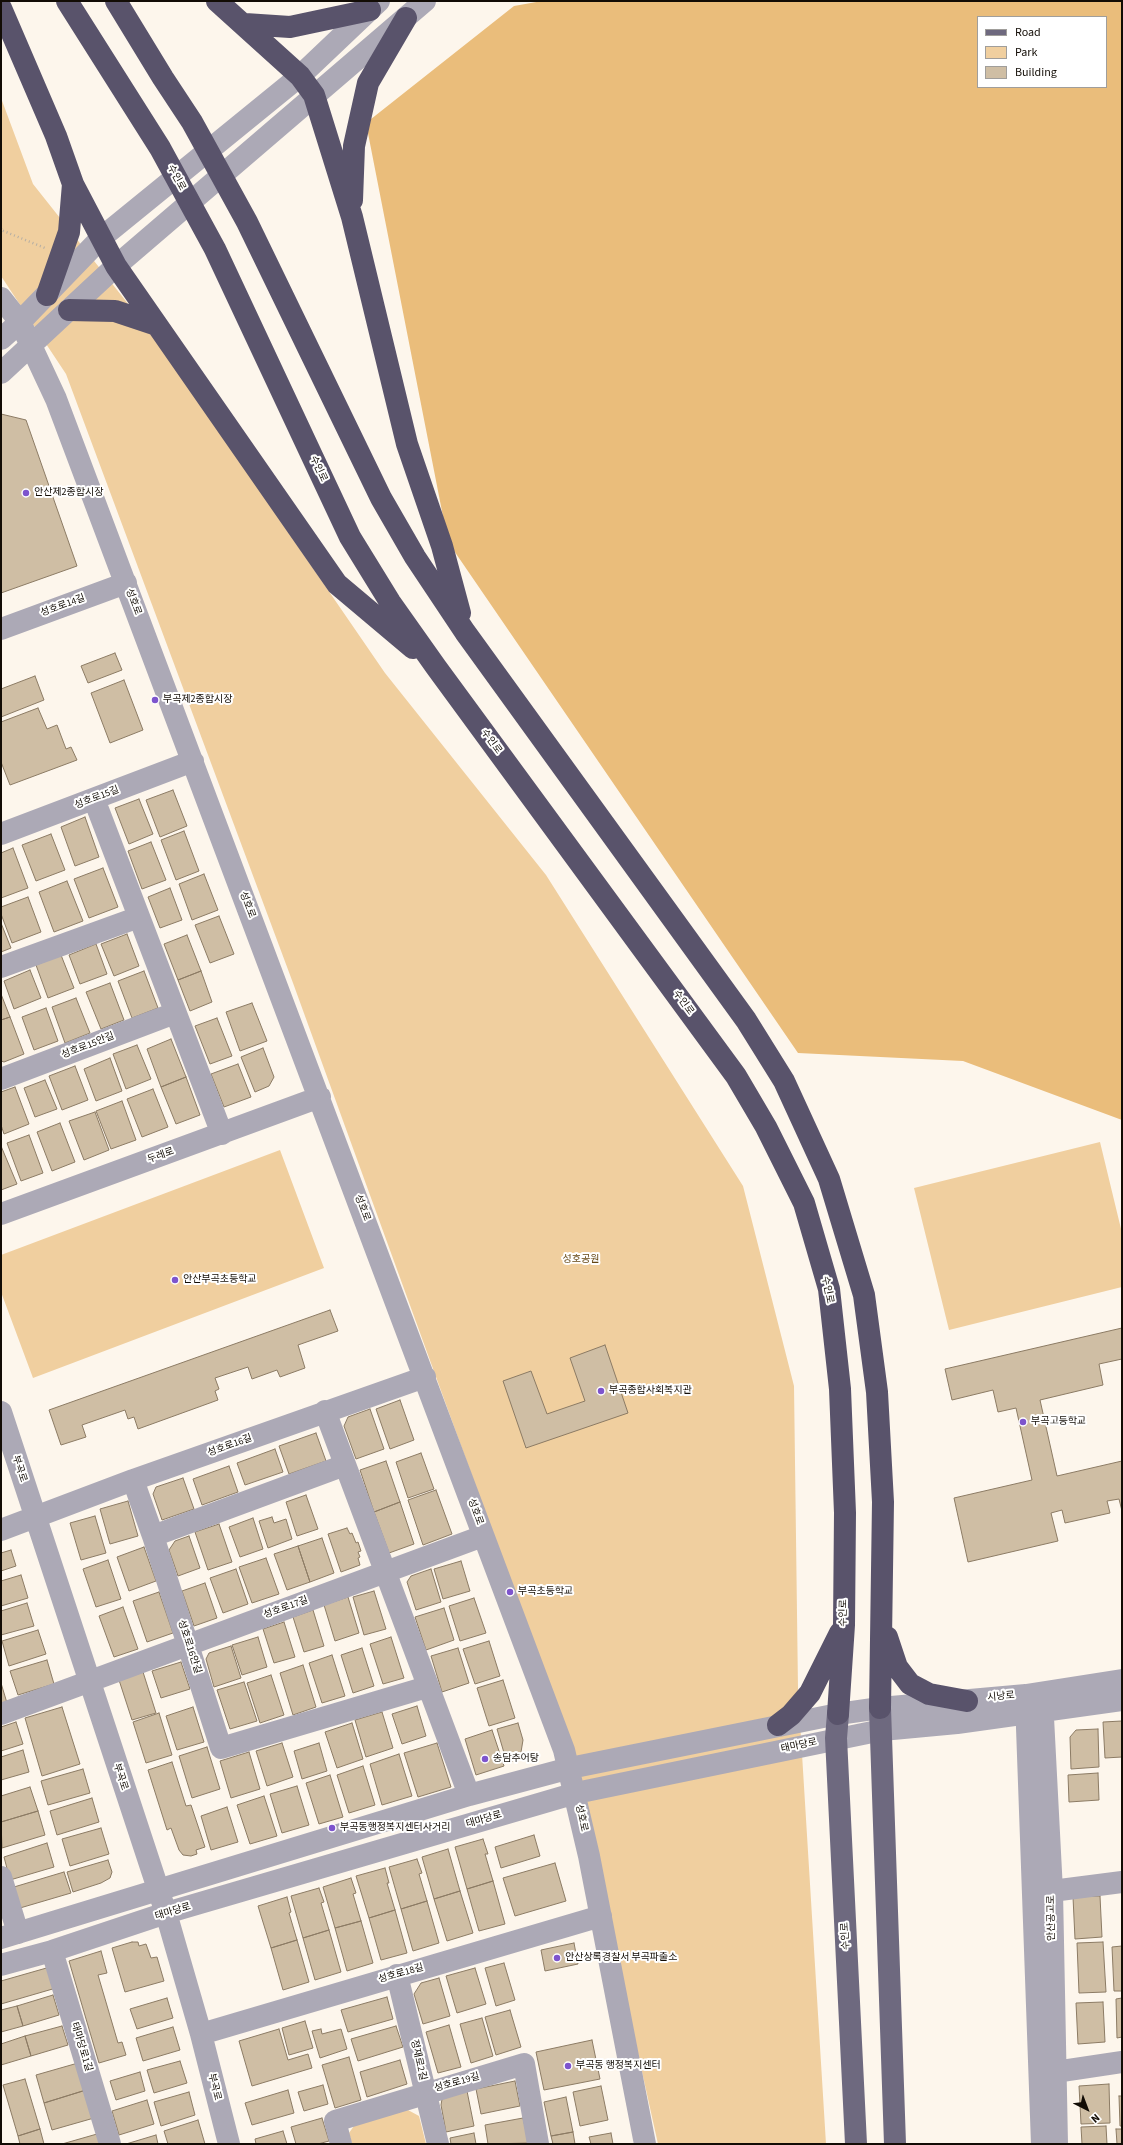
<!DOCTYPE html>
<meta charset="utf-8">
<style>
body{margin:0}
#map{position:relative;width:1123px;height:2145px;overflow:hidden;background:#fdf6ec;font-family:"Source Sans 3",sans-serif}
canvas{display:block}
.frame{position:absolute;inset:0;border:2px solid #120c05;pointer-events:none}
.legend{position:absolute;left:977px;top:16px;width:130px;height:72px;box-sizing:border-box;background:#fff;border:1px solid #a09e9b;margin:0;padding:5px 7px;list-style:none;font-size:12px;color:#120c05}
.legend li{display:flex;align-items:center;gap:8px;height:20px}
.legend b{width:20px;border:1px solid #a09e9b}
.north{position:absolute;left:1067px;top:2089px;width:40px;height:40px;-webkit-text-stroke:3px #fff;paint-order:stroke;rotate:138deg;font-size:11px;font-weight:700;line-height:16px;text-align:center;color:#120c05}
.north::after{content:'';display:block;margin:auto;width:14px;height:18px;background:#120c05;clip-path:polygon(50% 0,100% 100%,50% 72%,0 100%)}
</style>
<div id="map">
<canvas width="1123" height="2145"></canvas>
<div class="frame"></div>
<ul class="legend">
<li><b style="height:5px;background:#6e697f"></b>Road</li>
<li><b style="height:11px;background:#f0cf9f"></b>Park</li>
<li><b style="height:11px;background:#cfbea4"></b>Building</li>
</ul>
<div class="north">N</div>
</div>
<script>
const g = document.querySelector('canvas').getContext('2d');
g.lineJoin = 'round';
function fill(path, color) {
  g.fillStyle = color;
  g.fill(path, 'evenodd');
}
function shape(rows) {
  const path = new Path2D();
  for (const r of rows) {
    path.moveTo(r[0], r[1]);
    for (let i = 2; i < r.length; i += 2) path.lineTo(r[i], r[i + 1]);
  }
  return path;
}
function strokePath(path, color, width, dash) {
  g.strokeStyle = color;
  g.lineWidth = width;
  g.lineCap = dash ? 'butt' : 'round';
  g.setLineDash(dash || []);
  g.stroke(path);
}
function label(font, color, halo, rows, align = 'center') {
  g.font = font + ' "Source Sans 3","Noto Sans KR",sans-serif';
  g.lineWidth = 4;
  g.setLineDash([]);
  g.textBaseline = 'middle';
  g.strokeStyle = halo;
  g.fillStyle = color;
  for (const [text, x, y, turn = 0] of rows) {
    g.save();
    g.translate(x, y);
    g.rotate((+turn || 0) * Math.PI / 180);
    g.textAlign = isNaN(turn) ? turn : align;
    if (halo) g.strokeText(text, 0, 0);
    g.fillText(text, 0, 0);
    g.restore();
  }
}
const green = shape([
 [1,98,33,184,152,334,385,673,546,875,743,1186,794,1386,798,1689,826,2144,658,2144,570,1746,293,983,66,374,1,276],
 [1100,1142,1122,1233,1122,1287,949,1330,914,1188],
 [280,1150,324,1268,33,1378,1,1292,1,1255],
 [408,2110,419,2116,426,2144,352,2144,349,2133,356,2123]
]);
const forest = shape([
 [542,1,1122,1,1122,1120,963,1061,798,1053,448,542,366,123,514,6],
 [978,17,1106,17,1106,87,978,87]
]);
const building = shape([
 [1,414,26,420,77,566,1,593,1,414],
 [115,653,122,670,88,683,81,666,115,653],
 [35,676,44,700,1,717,1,689,35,676],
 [124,680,143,730,110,743,91,693,124,680],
 [38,708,47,729,57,725,66,749,71,747,77,760,10,785,1,762,1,722,38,708],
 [173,790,187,826,160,837,146,800,173,790],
 [139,799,153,834,129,844,115,808,139,799],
 [85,817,99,857,75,866,61,827,85,817],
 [184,831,199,871,176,880,161,840,184,831],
 [51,834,65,870,36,881,22,845,51,834],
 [151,842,166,880,142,889,128,851,151,842],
 [13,848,28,888,1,898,1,853,13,848],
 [103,868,118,907,89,918,74,879,103,868],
 [204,874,218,910,192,920,179,884,204,874],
 [67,881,83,921,54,932,39,892,67,881],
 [170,888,182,920,160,928,148,897,170,888],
 [28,897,41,932,12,943,1,914,1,907,28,897],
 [219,916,234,954,210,963,195,925,219,916],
 [1,923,11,948,1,952,1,923],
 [127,934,139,966,114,976,101,944,127,934],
 [187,935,201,971,178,980,164,944,187,935],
 [96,944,107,974,80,984,69,955,96,944],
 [61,955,74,988,48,998,36,965,61,955],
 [30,970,41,998,14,1009,4,981,30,970],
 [144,971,158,1008,132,1018,118,981,144,971],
 [201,971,212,1002,190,1011,178,980,201,971],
 [110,983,124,1020,101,1029,86,992,110,983],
 [1,994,10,1017,1,1020,1,994],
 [76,998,90,1033,65,1043,52,1007,76,998],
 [252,1003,267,1041,240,1051,226,1012,252,1003],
 [46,1008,58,1041,34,1050,22,1017,46,1008],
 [10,1017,24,1054,4,1062,1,1061,1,1020,10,1017],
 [217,1018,232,1056,210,1064,195,1026,217,1018],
 [171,1039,186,1077,161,1087,147,1049,171,1039],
 [137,1045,151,1079,126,1089,113,1054,137,1045],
 [263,1048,274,1077,269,1086,255,1092,241,1057,263,1048],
 [110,1058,122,1091,96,1101,84,1069,110,1058],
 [238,1064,251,1097,224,1107,211,1074,238,1064],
 [75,1066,88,1100,62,1110,49,1076,75,1066],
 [186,1077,200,1115,176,1124,161,1087,186,1077],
 [45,1080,57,1109,35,1117,24,1088,45,1080],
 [15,1087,29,1124,4,1134,1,1125,1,1092,15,1087],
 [153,1089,168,1127,142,1137,127,1099,153,1089],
 [122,1101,136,1140,111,1149,96,1111,122,1101],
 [95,1112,109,1150,84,1160,69,1121,95,1112],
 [60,1123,75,1162,52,1171,37,1132,60,1123],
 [29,1135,43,1173,21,1181,7,1143,29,1135],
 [1,1146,17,1184,1,1190,1,1146],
 [330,1310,338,1331,298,1345,305,1368,280,1377,277,1370,252,1379,248,1367,215,1378,219,1389,215,1391,218,1400,138,1429,134,1417,128,1419,125,1410,82,1425,86,1437,61,1445,49,1410,330,1310],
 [1122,1328,1122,1359,1099,1364,1103,1385,1040,1400,1057,1476,1122,1461,1122,1511,1119,1499,1107,1501,1110,1513,1065,1523,1062,1510,1051,1513,1058,1541,968,1562,954,1498,1032,1480,1016,1408,998,1412,993,1390,952,1400,945,1369,1122,1328],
 [605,1345,628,1413,526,1448,503,1381,531,1371,547,1414,585,1401,570,1358,605,1345],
 [400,1400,414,1440,390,1449,376,1409,400,1400],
 [370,1409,384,1449,356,1459,344,1426,348,1417,370,1409],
 [316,1433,326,1461,289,1474,279,1446,316,1433],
 [275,1449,283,1472,245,1485,237,1463,275,1449],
 [421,1453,434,1489,408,1498,396,1462,421,1453],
 [386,1461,400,1502,374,1512,360,1470,386,1461],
 [229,1466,238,1492,202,1505,193,1479,229,1466],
 [183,1478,194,1509,162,1520,153,1494,156,1487,183,1478],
 [436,1490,452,1534,423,1545,408,1500,436,1490],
 [306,1495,318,1529,297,1536,286,1502,306,1495],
 [128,1501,138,1536,110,1544,100,1509,128,1501],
 [400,1502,414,1544,389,1553,374,1512,400,1502],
 [95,1516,106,1553,81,1560,70,1523,95,1516],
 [272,1517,274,1523,286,1519,292,1539,268,1548,259,1521,272,1517],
 [253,1518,263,1549,240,1557,229,1527,253,1518],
 [219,1524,232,1562,208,1570,195,1532,219,1524],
 [347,1528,350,1534,352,1533,356,1543,358,1542,361,1551,358,1552,360,1557,358,1558,360,1565,341,1572,328,1534,347,1528],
 [189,1536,200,1568,178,1576,169,1550,175,1541,189,1536],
 [322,1538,334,1573,310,1582,298,1546,322,1538],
 [298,1546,310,1582,287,1590,274,1554,298,1546],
 [144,1547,156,1581,129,1591,117,1557,144,1547],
 [11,1550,16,1566,1,1571,1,1553,11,1550],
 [266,1558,279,1594,252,1603,239,1567,266,1558],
 [108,1560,121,1599,96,1607,83,1569,108,1560],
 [461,1561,470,1591,443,1599,434,1569,461,1561],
 [236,1569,248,1604,223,1613,210,1578,236,1569],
 [431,1569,441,1602,416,1610,407,1582,411,1576,431,1569],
 [21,1575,28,1598,1,1606,1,1581,21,1575],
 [205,1583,217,1618,194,1626,182,1591,205,1583],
 [374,1591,386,1629,364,1635,353,1597,374,1591],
 [159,1592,173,1633,147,1642,133,1601,159,1592],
 [348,1597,359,1633,335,1641,324,1605,348,1597],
 [474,1598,486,1633,460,1641,449,1606,474,1598],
 [27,1603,34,1626,1,1635,1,1611,27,1603],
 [123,1607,138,1649,114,1657,99,1616,123,1607],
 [444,1608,454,1640,426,1650,415,1617,444,1608],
 [313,1610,324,1646,304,1652,293,1617,313,1610],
 [284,1622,295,1657,274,1663,263,1629,284,1622],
 [38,1630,46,1654,9,1666,2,1641,38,1630],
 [258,1637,267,1667,242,1675,232,1645,258,1637],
 [391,1637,404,1678,383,1684,370,1644,391,1637],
 [489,1641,500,1676,475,1684,463,1649,489,1641],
 [231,1646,241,1678,214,1687,206,1659,209,1653,231,1646],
 [362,1648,374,1686,353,1693,341,1655,362,1648],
 [458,1648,469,1683,442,1692,431,1656,458,1648],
 [332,1655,345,1696,322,1703,309,1663,332,1655],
 [47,1660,54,1684,18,1695,10,1671,47,1660],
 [181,1662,190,1689,161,1698,152,1671,181,1662],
 [303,1665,316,1707,293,1715,280,1673,303,1665],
 [143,1672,156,1713,132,1720,119,1680,143,1672],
 [271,1675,284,1715,260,1723,247,1683,271,1675],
 [503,1680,515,1718,489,1726,477,1688,503,1680],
 [244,1682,257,1721,230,1729,217,1690,244,1682],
 [1,1683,7,1703,1,1705,1,1683],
 [417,1706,426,1736,402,1744,392,1714,417,1706],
 [62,1707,80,1764,42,1776,25,1718,62,1707],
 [193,1707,204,1742,177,1750,166,1716,193,1707],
 [382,1712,393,1748,366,1757,355,1720,382,1712],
 [159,1713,172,1755,146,1763,133,1722,159,1713],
 [1122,1721,1122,1757,1105,1758,1103,1722,1122,1721],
 [16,1722,23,1744,1,1751,1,1727,16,1722],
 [352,1723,363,1759,337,1768,325,1732,352,1723],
 [518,1723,523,1740,521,1752,515,1760,507,1763,497,1729,518,1723],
 [1098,1729,1099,1767,1071,1769,1070,1737,1076,1730,1098,1729],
 [492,1730,504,1766,476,1775,465,1739,492,1730],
 [282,1743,293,1777,267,1786,256,1751,282,1743],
 [319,1743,327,1771,302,1779,294,1751,319,1743],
 [437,1743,451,1787,418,1797,404,1753,437,1743],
 [207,1747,220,1789,192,1798,179,1756,207,1747],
 [23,1750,29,1772,1,1780,1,1757,23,1750],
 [249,1752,260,1789,231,1798,220,1761,249,1752],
 [399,1754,412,1796,382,1805,370,1764,399,1754],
 [172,1762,186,1806,191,1805,205,1847,196,1850,197,1854,191,1856,183,1855,179,1850,171,1828,167,1830,148,1770,172,1762],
 [363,1766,375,1805,349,1813,337,1775,363,1766],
 [83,1769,90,1793,48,1805,41,1781,83,1769],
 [1098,1773,1099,1800,1069,1802,1068,1775,1098,1773],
 [330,1775,343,1817,319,1824,306,1783,330,1775],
 [297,1786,309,1825,282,1833,270,1794,297,1786],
 [30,1787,38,1811,1,1822,1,1796,30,1787],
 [264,1796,277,1836,250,1844,237,1805,264,1796],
 [92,1798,99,1822,57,1835,50,1811,92,1798],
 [227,1807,238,1842,211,1850,201,1816,227,1807],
 [38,1811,45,1835,2,1848,1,1822,38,1811],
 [101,1828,109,1854,70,1866,62,1839,101,1828],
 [534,1835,540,1856,501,1868,495,1847,534,1835],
 [483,1839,488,1854,485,1854,493,1881,467,1889,455,1847,483,1839],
 [47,1843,54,1867,10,1880,4,1857,47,1843],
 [448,1849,460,1891,434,1899,422,1857,448,1849],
 [417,1859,422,1873,419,1874,427,1901,401,1909,389,1867,417,1859],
 [108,1860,112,1872,110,1878,101,1883,73,1892,67,1872,108,1860],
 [555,1863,566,1901,515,1916,503,1878,555,1863],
 [385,1868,389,1883,387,1883,395,1910,369,1918,356,1876,385,1868],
 [64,1872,71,1893,20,1908,14,1887,64,1872],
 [351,1878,356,1893,353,1894,361,1921,335,1928,323,1887,351,1878],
 [493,1881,505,1924,479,1931,467,1889,493,1881],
 [319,1888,324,1902,321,1903,329,1930,303,1938,291,1896,319,1888],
 [460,1891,473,1933,447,1941,434,1899,460,1891],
 [1100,1896,1102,1937,1075,1939,1073,1897,1100,1896],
 [287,1897,291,1912,289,1913,297,1940,271,1948,258,1906,287,1897],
 [427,1901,439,1943,413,1951,401,1909,427,1901],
 [395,1910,407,1953,381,1960,369,1918,395,1910],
 [361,1921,373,1963,347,1971,335,1928,361,1921],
 [329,1930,341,1972,315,1980,303,1938,329,1930],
 [297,1940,309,1982,283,1990,271,1948,297,1940],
 [132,1942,138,1942,139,1946,146,1944,151,1958,157,1957,164,1981,125,1992,112,1948,132,1942],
 [1103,1942,1106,1992,1079,1993,1077,1943,1103,1942],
 [574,1943,578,1964,545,1971,541,1950,574,1943],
 [1122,1946,1122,1991,1114,1991,1112,1947,1122,1946],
 [101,1951,107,1973,98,1975,118,2043,122,2042,126,2055,99,2063,69,1961,101,1951],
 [504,1963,515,2000,496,2006,485,1968,504,1963],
 [50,1967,56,1988,1,2004,1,1981,50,1967],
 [475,1968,486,2004,457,2013,446,1976,475,1968],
 [439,1978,450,2016,423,2024,414,1994,421,1983,439,1978],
 [53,1995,59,2015,23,2026,17,2006,53,1995],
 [387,1997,393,2019,348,2032,341,2010,387,1997],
 [167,1998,173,2018,137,2029,130,2009,167,1998],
 [1122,1998,1122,2037,1117,2038,1116,1999,1122,1998],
 [1103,2002,1105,2042,1078,2044,1076,2003,1103,2002],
 [17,2006,23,2026,1,2032,1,2010,17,2006],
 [510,2010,521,2047,496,2055,485,2017,510,2010],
 [482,2018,493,2056,471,2063,460,2024,482,2018],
 [305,2021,313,2048,289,2055,282,2028,305,2021],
 [449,2025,461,2067,438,2073,426,2032,449,2025],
 [62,2026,68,2045,31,2056,25,2036,62,2026],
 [396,2026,403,2047,358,2061,351,2039,396,2026],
 [173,2027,180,2050,143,2061,136,2038,173,2027],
 [279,2029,288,2060,308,2054,312,2068,252,2086,239,2041,279,2029],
 [321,2029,322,2034,341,2029,347,2049,320,2058,312,2031,321,2029],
 [25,2036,31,2056,1,2065,1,2044,25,2036],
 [592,2040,600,2079,544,2090,536,2052,592,2040],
 [349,2057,361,2100,335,2108,322,2065,349,2057],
 [400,2060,407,2084,367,2097,360,2072,400,2060],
 [180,2061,187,2083,154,2093,147,2070,180,2061],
 [78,2063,86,2090,44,2103,36,2075,78,2063],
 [140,2072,145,2091,116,2100,110,2081,140,2072],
 [25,2079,40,2129,18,2136,3,2085,25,2079],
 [515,2081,520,2106,481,2114,476,2089,515,2081],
 [1109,2084,1110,2123,1081,2124,1079,2086,1109,2084],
 [323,2085,328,2104,304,2111,298,2092,323,2085],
 [601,2086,608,2120,580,2126,573,2092,601,2086],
 [86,2090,94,2118,52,2130,44,2103,86,2090],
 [288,2090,294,2113,252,2125,245,2103,288,2090],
 [467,2091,474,2126,446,2132,441,2105,442,2099,467,2091],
 [189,2092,195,2115,161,2126,154,2102,189,2092],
 [1119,2096,1122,2096,1122,2126,1120,2126,1119,2096],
 [566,2097,573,2132,551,2136,544,2102,566,2097],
 [147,2100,154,2124,119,2135,112,2111,147,2100],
 [322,2118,329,2141,318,2144,296,2144,291,2127,322,2118],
 [523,2118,529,2143,488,2144,485,2125,523,2118],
 [198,2120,205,2144,168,2144,164,2131,198,2120],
 [1106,2126,1107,2144,1082,2144,1081,2127,1106,2126],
 [40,2129,44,2144,20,2144,18,2136,40,2129],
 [1116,2129,1122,2129,1122,2144,1117,2144,1116,2129],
 [283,2131,287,2144,256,2144,255,2139,283,2131],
 [573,2132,575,2144,553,2144,551,2136,573,2132],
 [474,2133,476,2144,451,2144,450,2138,474,2133],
 [611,2133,613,2144,591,2144,589,2137,611,2133],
 [97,2134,100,2144,62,2144,97,2134],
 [156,2135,158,2144,126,2144,156,2135]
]);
const path = shape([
 [1,228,1,230,45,248]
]);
const minor = shape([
 [1,298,20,322,56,399,564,1750,589,1856,645,2144],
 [1,339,20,322,101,238,300,76,379,1],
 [1,373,116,266,425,1],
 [1,629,126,583],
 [94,799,222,1134],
 [1,834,193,761],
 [1,967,139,917],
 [1,1079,175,1013],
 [1,1214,320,1097],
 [325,1411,469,1795],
 [1,1412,166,1913,201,2034,229,2144],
 [345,1465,153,1536,221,1748,427,1687],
 [133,1480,153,1536],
 [1,1530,133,1480,425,1377],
 [1042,1698,1052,1891,1057,2144],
 [1026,1700,1042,2144],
 [1,1714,483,1536],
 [1,1877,18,1933],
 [1052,1891,1122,1882],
 [1,1938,469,1795,570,1768,838,1714,880,1708,1026,1695,1122,1680],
 [52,1951,110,2144],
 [1,1965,52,1951,166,1913,576,1793,882,1730,957,1723,1122,1700],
 [397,1975,438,2144],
 [201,2034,601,1916],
 [1055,2072,1122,2062],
 [341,2144,335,2121,524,2064,538,2144]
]);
const major = shape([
 [880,1708,895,2144],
 [838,1714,836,1738,856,2144]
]);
const highway = shape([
 [67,1,160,148,215,249,350,537,390,602,436,667,736,1076,766,1127,804,1203,829,1289,840,1389,845,1513,844,1625,838,1714],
 [116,1,163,78,192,122,247,222,381,498,415,557,465,632,746,1020,784,1081,829,1179,864,1295,877,1392,883,1502,880,1708],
 [217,1,300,76,314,95,352,217,407,444,442,546,460,613],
 [1,8,56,136,73,184,116,266,337,584,413,648],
 [245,24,290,27,370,10],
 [352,200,354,146,368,83,406,18],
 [47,295,69,232,73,184],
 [69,310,115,311,157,325],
 [887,1637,897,1667,910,1684,929,1694,967,1701],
 [778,1725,791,1715,810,1693,840,1633]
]);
const markers = [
 [26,493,4,"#7d54cd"],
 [155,700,4,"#7d54cd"],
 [175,1280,4,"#7d54cd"],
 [601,1391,4,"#7d54cd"],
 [1023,1422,4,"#7d54cd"],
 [510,1592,4,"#7d54cd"],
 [485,1759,4,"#7d54cd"],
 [332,1828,4,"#7d54cd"],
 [557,1958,4,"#7d54cd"],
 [568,2066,4,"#7d54cd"]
];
const streetNames = [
 ["수인로",176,178,62],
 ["수인로",318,469,65],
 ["성호로",133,602,69],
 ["성호로14길",63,606,-20],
 ["수인로",491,742,54],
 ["성호로15길",97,798,-21],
 ["성호로",247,905,69],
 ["수인로",683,1003,54],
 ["성호로15안길",88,1046,-21],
 ["두레로",161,1156,-20],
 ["성호로",362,1208,69],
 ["수인로",827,1290,79],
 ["성호로16길",230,1446,-20],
 ["부곡로",19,1469,72],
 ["성호로",475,1512,70],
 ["성호로17길",286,1608,-20],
 ["수인로",844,1613,-89],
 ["성호로16안길",189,1647,72],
 ["시낭로",1001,1697,-5],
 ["태마당로",799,1746,-12],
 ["부곡로",120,1777,72],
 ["성호로",581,1818,78],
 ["태마당로",484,1820,-16],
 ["태마당로",173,1912,-17],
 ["안산공고로",1052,1918,-91],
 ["수인로",846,1936,-93],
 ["성호로18길",401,1974,-16],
 ["태마당로1길",81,2047,73],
 ["정재로2길",418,2060,77],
 ["성호로19길",457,2083,-16],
 ["부곡로",214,2087,76]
];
const poiNames = [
 ["안산제2종합시장",34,493],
 ["부곡제2종합시장",163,700],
 ["안산부곡초등학교",183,1280],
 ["부곡종합사회복지관",609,1391],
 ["부곡고등학교",1031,1422],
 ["부곡초등학교",518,1592],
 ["송담추어탕",493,1759],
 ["부곡동행정복지센터사거리",340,1828],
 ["안산상록경찰서 부곡파출소",565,1958],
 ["부곡동 행정복지센터",576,2066]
];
const parkNames = [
 ["성호공원",581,1260]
];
fill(green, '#f0cf9f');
fill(forest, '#eabd7b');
fill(building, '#cfbea4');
strokePath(building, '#8c7b64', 1);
strokePath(path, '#b4aea4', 2.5, [1, 3]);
strokePath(minor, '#aca9b6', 22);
strokePath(major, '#6e697f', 22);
strokePath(highway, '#59536b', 22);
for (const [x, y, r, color] of markers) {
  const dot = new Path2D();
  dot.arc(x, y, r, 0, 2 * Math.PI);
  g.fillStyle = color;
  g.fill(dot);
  strokePath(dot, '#fff', 1.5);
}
label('10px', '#120c05', '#fff', streetNames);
label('10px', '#120c05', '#fff', poiNames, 'left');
label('10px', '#644613', '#fff', parkNames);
</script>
